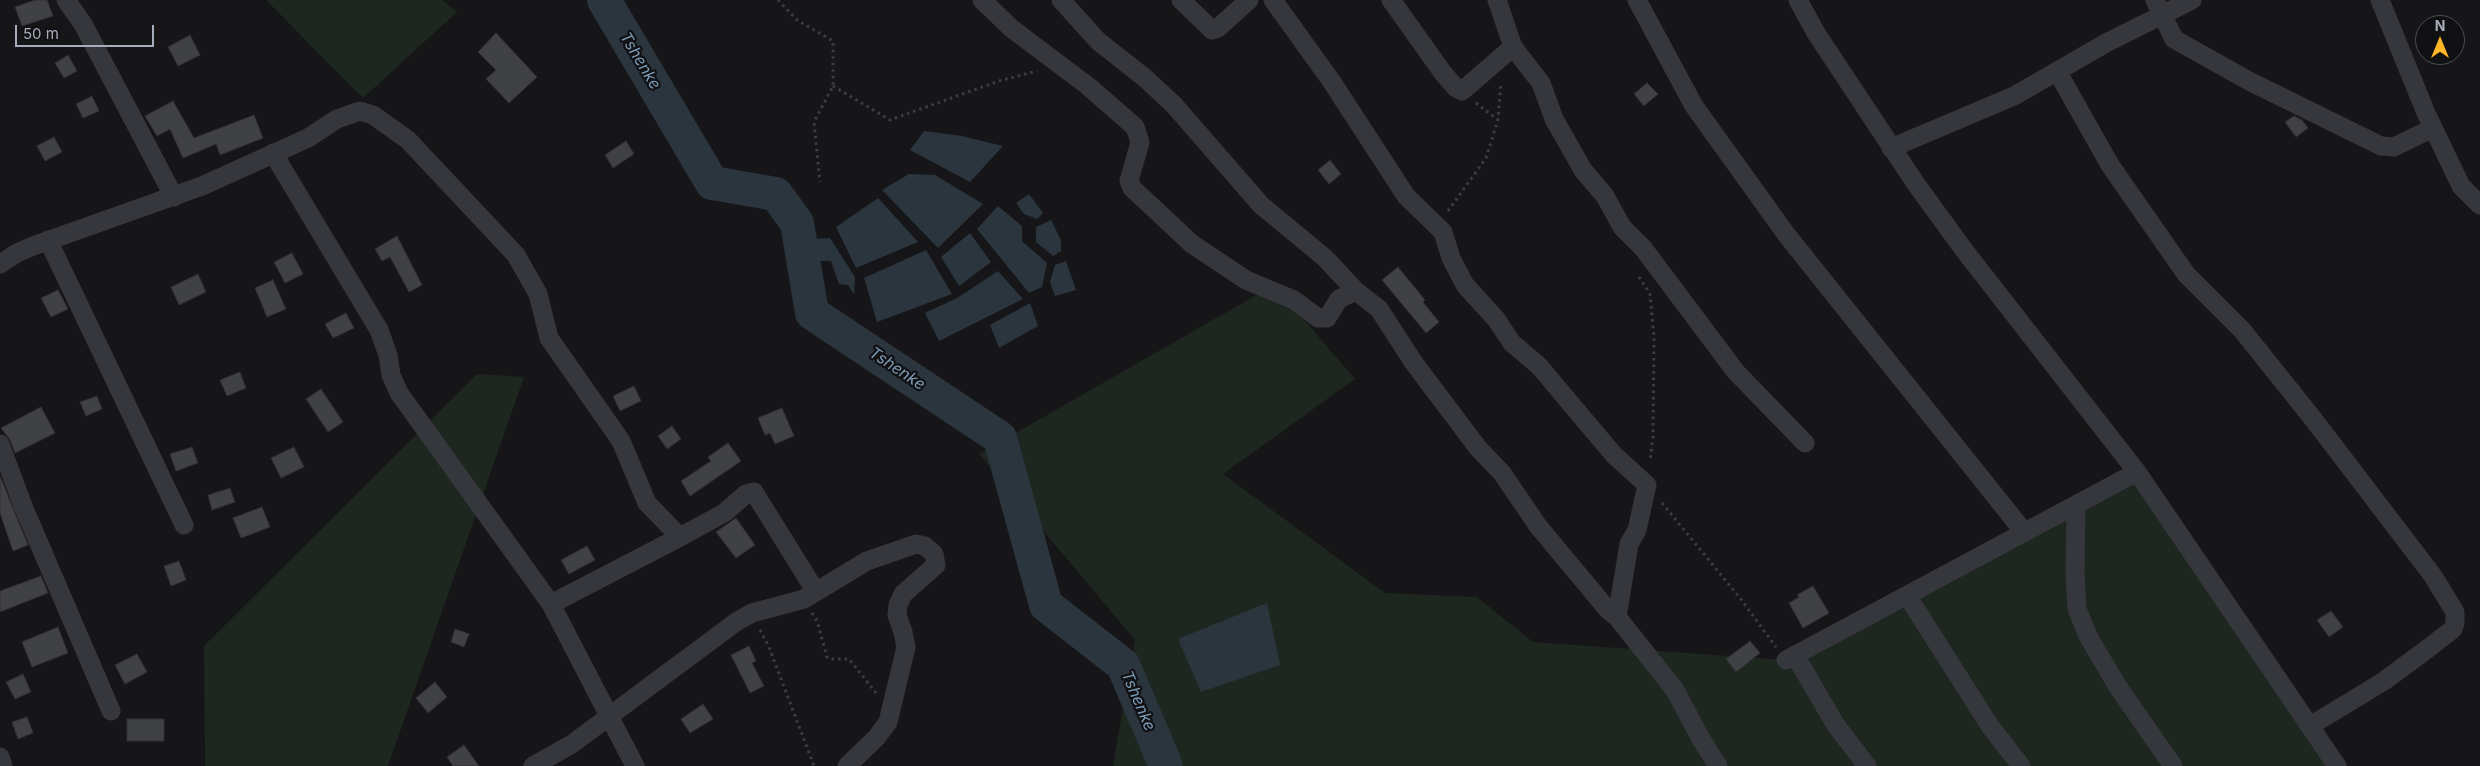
<!DOCTYPE html>
<style>
body{margin:0}
#map{position:relative;width:2480px;height:766px;overflow:hidden;background:#161618;font-family:Inter,sans-serif}
canvas{display:block}
.north{position:absolute;left:2415px;top:15px;width:50px;height:50px;box-sizing:border-box;background:#111113;border:1px solid #4d4f55;border-radius:50%;rotate:0deg;font-size:14px;font-weight:700;line-height:20px;text-align:center;color:#a6acb9}
.north::after{content:'';display:block;margin:auto;width:18px;height:22px;background:#ffb727;clip-path:polygon(50% 0,100% 100%,50% 72%,0 100%)}
.scale{position:absolute;left:15px;top:25px;width:139px;height:22px;box-sizing:border-box;border:2px solid #a6acb9;border-top:0;padding-left:6px;font-size:15px;line-height:18px;white-space:nowrap;color:#a6acb9;-webkit-text-stroke:4px #111113;paint-order:stroke}
</style>
<div id="map">
<canvas width="2480" height="766"></canvas>
<div class="north">N</div>
<div class="scale">50 m</div>
</div>
<script>
const g = document.querySelector('canvas').getContext('2d');
g.lineJoin = 'round';
function fill(path, color) {
  g.fillStyle = color;
  g.fill(path, 'evenodd');
}
function shape(rows) {
  const path = new Path2D();
  for (const r of rows) {
    path.moveTo(r[0], r[1]);
    for (let i = 2; i < r.length; i += 2) path.lineTo(r[i], r[i + 1]);
  }
  return path;
}
function strokePath(path, color, width, dash) {
  g.strokeStyle = color;
  g.lineWidth = width;
  g.lineCap = dash ? 'butt' : 'round';
  g.setLineDash(dash || []);
  g.stroke(path);
}
function label(font, color, halo, rows, align = 'center') {
  g.font = font + ' Inter,sans-serif';
  g.lineWidth = 4.5;
  g.setLineDash([]);
  g.textBaseline = 'middle';
  g.strokeStyle = halo;
  g.fillStyle = color;
  for (const [text, x, y, turn = 0] of rows) {
    g.save();
    g.translate(x, y);
    g.rotate((+turn || 0) * Math.PI / 180);
    g.textAlign = isNaN(turn) ? turn : align;
    if (halo) g.strokeText(text, 0, 0);
    g.fillText(text, 0, 0);
    g.restore();
  }
}
const green = shape([
 [266,0,442,0,457,12,363,98],
 [1274,285,1355,379,1223,474,1385,593,1477,597,1533,642,1786,660,2137,472,2337,766,1113,766,1135,640,979,454],
 [477,374,524,377,388,766,205,766,204,646]
]);
const water = shape([
 [924,131,962,136,1003,146,970,182,910,150],
 [909,174,935,175,983,204,938,248,882,190],
 [1029,194,1043,213,1037,219,1024,214,1016,203],
 [878,198,918,242,856,268,836,227],
 [998,206,1022,226,1022,241,1047,263,1042,287,1029,293,977,229],
 [1051,220,1061,240,1061,251,1053,256,1036,242,1036,227],
 [970,233,991,262,959,286,941,257],
 [830,238,855,277,854,294,848,285,839,284,831,261,815,261,814,239],
 [926,250,952,294,877,322,864,278],
 [1066,261,1076,290,1055,296,1050,282,1055,265],
 [998,271,1023,299,939,341,925,313,957,298],
 [1030,303,1038,326,999,348,990,325],
 [1267,603,1280,665,1201,692,1178,639]
]);
const river = shape([
 [604,0,712,183,776,194,797,223,812,313,1000,438,1046,605,1123,665,1166,766]
]);
const building = shape([
 [35,0,47,0,53,16,22,26,15,7,35,0],
 [496,33,537,77,509,103,486,79,496,70,478,52,496,33],
 [190,35,200,55,178,66,168,47,190,35],
 [68,55,77,71,64,78,55,63,68,55],
 [1647,83,1658,94,1644,106,1634,94,1647,83],
 [92,96,99,111,83,118,76,104,92,96],
 [173,101,194,138,254,115,263,138,220,155,216,144,183,158,170,129,157,136,145,116,173,101],
 [2294,116,2302,120,2308,128,2296,137,2285,122,2294,116],
 [54,137,62,152,45,161,37,146,54,137],
 [626,141,634,154,613,168,605,155,626,141],
 [1330,160,1341,174,1329,184,1318,170,1330,160],
 [397,236,422,285,409,292,390,257,382,261,375,249,397,236],
 [292,253,303,274,285,283,274,262,292,253],
 [1398,267,1425,300,1423,302,1439,322,1426,333,1382,280,1398,267],
 [198,274,206,292,179,305,171,287,198,274],
 [273,280,286,309,267,317,255,288,273,280],
 [58,290,68,309,51,317,41,298,58,290],
 [346,313,354,328,333,338,325,324,346,313],
 [240,372,246,388,227,396,220,380,240,372],
 [634,386,641,401,620,411,613,396,634,386],
 [321,389,343,422,328,432,306,399,321,389],
 [97,396,102,409,86,416,80,402,97,396],
 [41,407,55,433,15,453,10,440,1,428,41,407],
 [782,408,794,436,775,444,770,433,765,435,758,418,782,408],
 [672,426,681,439,667,449,658,436,672,426],
 [728,443,741,461,690,496,681,481,711,461,708,457,728,443],
 [192,447,198,463,176,471,170,454,192,447],
 [294,447,304,467,281,478,271,458,294,447],
 [0,476,28,545,13,551,0,513,0,476],
 [230,488,235,502,212,510,208,495,230,488],
 [262,507,270,527,241,538,233,518,262,507],
 [736,518,755,545,736,558,716,532,736,518],
 [587,546,595,560,569,574,561,560,587,546],
 [179,561,186,580,171,586,164,566,179,561],
 [41,576,48,593,0,612,0,591,41,576],
 [1813,586,1829,613,1803,628,1789,603,1799,597,1797,595,1813,586],
 [2331,611,2343,627,2329,637,2317,620,2331,611],
 [58,627,68,653,32,667,22,642,58,627],
 [455,629,469,634,464,647,451,642,455,629],
 [1750,641,1760,653,1736,672,1726,659,1750,641],
 [749,646,756,661,752,663,764,686,750,693,731,655,749,646],
 [137,654,147,672,125,684,115,665,137,654],
 [23,674,31,692,15,699,6,682,23,674],
 [435,682,447,697,428,713,416,698,435,682],
 [703,704,713,719,690,733,681,719,703,704],
 [27,717,33,733,18,739,12,722,27,717],
 [127,719,164,719,164,741,127,741,127,719],
 [464,745,479,766,453,766,447,757,464,745]
]);
const path = shape([
 [778,0,797,20,833,41,833,86,814,122,820,182],
 [833,86,890,120,999,81,1037,71],
 [1476,103,1498,120],
 [1448,211,1486,158,1498,120,1501,82],
 [1639,277,1650,294,1654,337,1653,437,1650,462],
 [1662,503,1740,598,1776,647],
 [812,613,817,621,827,657,830,659,849,659,876,693],
 [760,630,769,647,814,766]
]);
const street = shape([
 [66,0,83,24,174,197],
 [982,0,1011,28,1088,86,1135,127,1140,142,1129,181,1132,188,1192,244,1246,280,1294,300,1318,318,1327,318,1339,299,1356,291],
 [1061,0,1098,41,1145,78,1174,105,1261,205,1325,258,1356,291,1379,309,1414,363,1478,448,1502,473,1538,526,1608,610,1617,617,1675,690,1701,739,1718,766],
 [1181,0,1212,30,1218,28,1249,0],
 [1273,0,1332,82,1406,196,1443,232,1451,258,1465,285,1496,319,1512,343,1539,366,1614,455,1647,485,1637,530,1629,544,1617,617],
 [1391,0,1443,73,1456,88,1462,91,1513,47,1497,0],
 [1637,0,1694,106,1786,234,2024,532],
 [1798,0,1816,33,1916,184,1964,250,2137,472,2337,766],
 [2155,0,2174,39,2249,81,2381,146,2394,147,2433,128],
 [2380,0,2426,113,2461,186,2480,205],
 [1513,47,1541,83,1554,119,1583,170,1605,196,1622,227,1643,248,1736,372,1805,443],
 [2057,71,2110,165,2186,274,2242,330,2314,420,2433,576,2455,612,2455,623,2453,629,2430,647,2384,681,2310,726],
 [1891,148,2014,96,2106,43,2192,0],
 [273,153,379,330,388,355,391,375,399,393,551,604,635,766],
 [48,240,184,525],
 [0,264,17,253,33,246,202,186,308,138,337,119,360,111,373,115,408,140,516,255,538,294,549,338,621,441,647,503,680,537],
 [0,444,23,506,111,711],
 [2076,506,2075,573,2077,609,2088,636,2118,687,2173,766],
 [1908,597,1990,726,2021,766],
 [551,604,680,537,724,513,746,494,754,492,816,592],
 [1795,655,1835,724,1867,766],
 [1786,660,2137,472],
 [0,757,3,766],
 [533,766,572,744,736,622,752,613,804,599,867,561,916,544,925,546,934,554,936,565,903,594,898,605,897,615,903,632,906,647,888,722,877,737,847,766]
]);
const waterNames = [
 ["Tshenke",640,61,59],
 ["Tshenke",897,369,34],
 ["Tshenke",1138,701,67]
];
fill(green, '#1d261f');
fill(water, '#2b353d');
strokePath(river, '#2b353d', 34);
fill(building, '#404145');
strokePath(building, '#303034', 1);
strokePath(path, '#3c3e44', 3, [2.5, 4]);
strokePath(street, '#36373d', 19);
label('italic 16px', '#7b9bb7', '#111113', waterNames);
</script>
